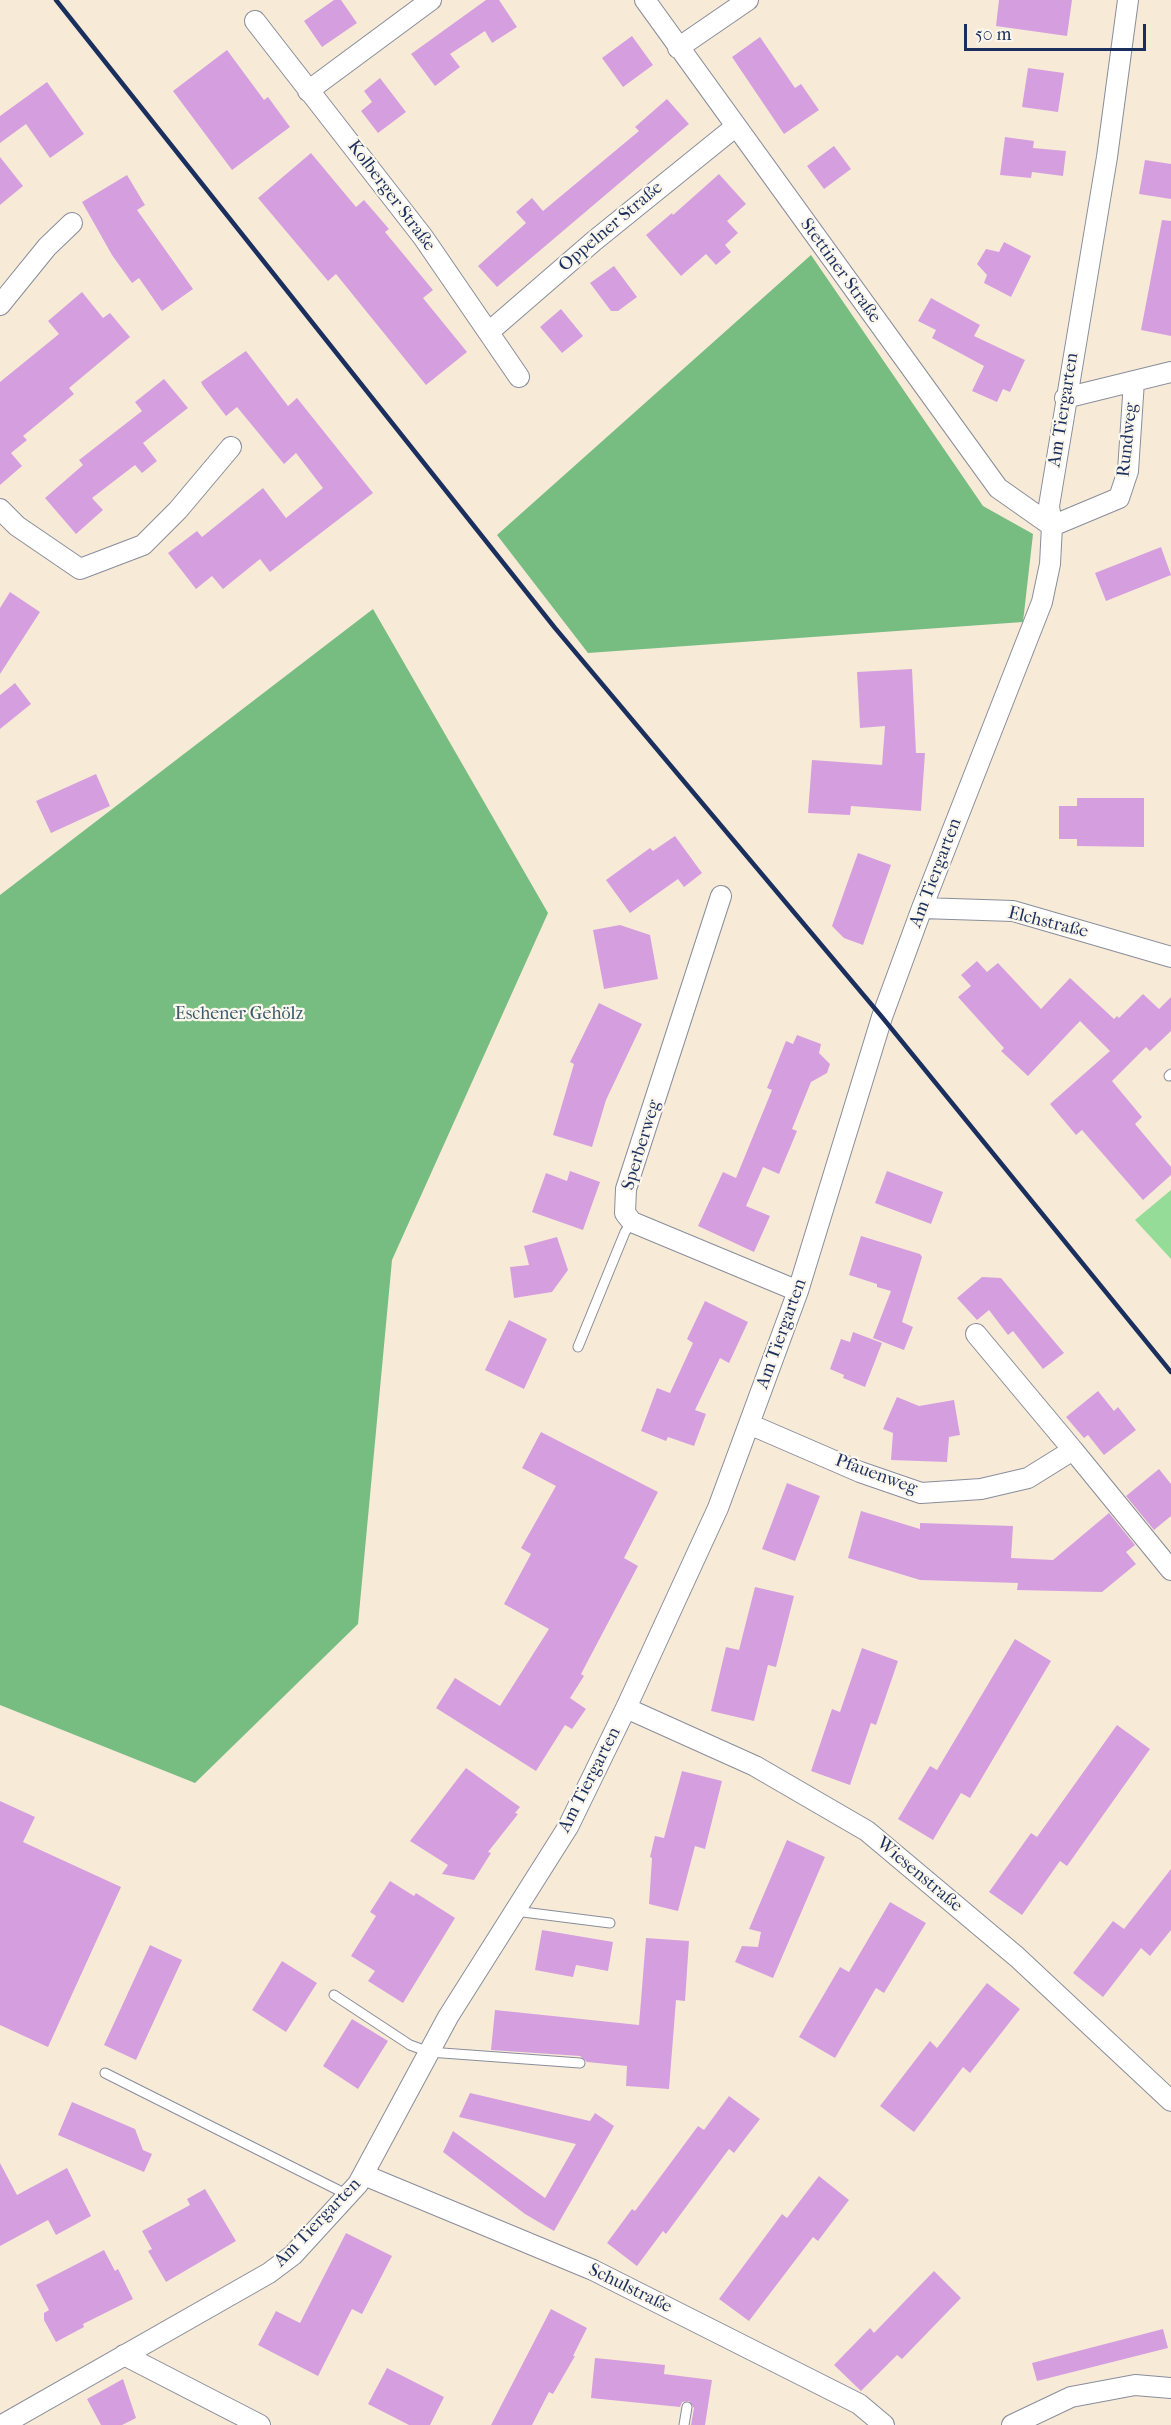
<!DOCTYPE html>
<meta charset="utf-8">
<style>
body{margin:0}
#map{position:relative;width:1171px;height:2425px;overflow:hidden;background:#f7ebd8;font-family:"IM FELL French Canon",serif}
canvas{display:block}
.scale{position:absolute;left:964px;top:24px;width:182px;height:27px;box-sizing:border-box;border:3px solid #1b2f5e;border-top:0;padding-left:8px;font-size:18px;line-height:21px;white-space:nowrap;color:#1b2f5e;-webkit-text-stroke:4px #fbf7ec;paint-order:stroke}
</style>
<div id="map">
<canvas width="1171" height="2425"></canvas>
<div class="scale">50 m</div>
</div>
<script>
const g = document.querySelector('canvas').getContext('2d');
g.lineJoin = 'round';
function fill(path, color) {
  g.fillStyle = color;
  g.fill(path, 'evenodd');
}
function shape(rows) {
  const path = new Path2D();
  for (const r of rows) {
    path.moveTo(r[0], r[1]);
    for (let i = 2; i < r.length; i += 2) path.lineTo(r[i], r[i + 1]);
  }
  return path;
}
function strokePath(path, color, width, dash) {
  g.strokeStyle = color;
  g.lineWidth = width;
  g.lineCap = dash ? 'butt' : 'round';
  g.setLineDash(dash || []);
  g.stroke(path);
}
function label(font, color, halo, rows, align = 'center') {
  g.font = font + ' "IM FELL French Canon",serif';
  g.lineWidth = 4.5;
  g.setLineDash([]);
  g.textBaseline = 'middle';
  g.strokeStyle = halo;
  g.fillStyle = color;
  for (const [text, x, y, turn = 0] of rows) {
    g.save();
    g.translate(x, y);
    g.rotate((+turn || 0) * Math.PI / 180);
    g.textAlign = isNaN(turn) ? turn : align;
    if (halo) g.strokeText(text, 0, 0);
    g.fillText(text, 0, 0);
    g.restore();
  }
}
const green = shape([
 [1171,1190,1171,1259,1135,1220]
]);
const forest = shape([
 [811,255,983,506,1033,534,1023,622,588,653,497,535],
 [373,609,548,913,392,1260,358,1624,195,1783,0,1705,0,895]
]);
const building = shape([
 [334,0,341,0,357,23,322,47,304,21],
 [486,0,499,0,517,27,492,43,485,31,450,54,460,67,435,86,411,54],
 [999,0,1072,0,1067,36,996,26],
 [632,36,653,65,623,87,602,58],
 [760,37,795,88,801,84,819,110,784,134,732,57],
 [227,50,264,100,268,97,290,127,232,170,173,91],
 [1028,68,1064,73,1058,112,1022,107],
 [380,78,406,112,378,133,361,111,372,102,364,91],
 [47,82,84,134,50,158,26,124,0,143,0,116],
 [667,99,689,124,497,287,478,266,526,223,516,212,532,198,543,211,639,131,635,127],
 [1005,137,1034,141,1033,148,1066,151,1063,176,1032,172,1031,178,1000,175],
 [834,146,851,169,824,189,807,166],
 [311,153,356,207,364,200,389,229,385,232,433,290,423,298,467,352,426,385,336,274,328,281,258,198],
 [0,157,23,186,0,205],
 [1145,160,1171,164,1171,199,1139,194],
 [719,174,746,204,727,221,738,233,725,245,731,252,716,265,706,254,681,276,646,235,672,213,673,215],
 [127,175,145,205,137,210,193,289,162,311,139,278,132,283,112,255,82,202],
 [1162,220,1171,221,1171,336,1141,330],
 [1004,242,1031,256,1011,297,984,283,987,275,977,264,986,249,999,252],
 [614,266,637,297,618,311,611,311,590,283],
 [82,292,103,318,110,313,130,337,69,388,74,394,23,436,27,440,11,453,22,466,0,485,0,382,59,334,48,321],
 [931,298,980,325,974,336,1025,360,1010,392,1003,389,997,402,972,391,984,366,932,338,936,330,918,321],
 [561,309,583,336,562,353,540,327],
 [246,351,288,406,297,398,373,493,270,572,260,559,223,589,212,576,196,589,168,553,197,531,202,537,263,488,286,518,323,488,296,453,284,464,237,407,226,416,203,386,201,382],
 [164,379,188,408,143,443,157,461,142,473,135,465,92,498,103,510,76,534,45,498,83,465,79,460,142,411,135,402],
 [1161,547,1171,575,1106,601,1095,573],
 [10,592,40,612,0,674,0,608],
 [912,669,916,753,925,753,921,811,851,806,850,815,808,813,812,760,882,765,885,726,860,728,857,672],
 [15,683,31,704,0,729,0,695],
 [96,774,110,806,51,833,36,801],
 [1077,798,1144,798,1144,847,1077,846,1077,839,1059,839,1059,806,1077,806],
 [675,836,702,873,684,887,678,879,630,913,606,880,650,848,653,851],
 [858,853,891,865,863,945,844,938,832,926],
 [620,925,650,935,658,979,604,989,593,930],
 [977,961,987,972,998,963,1041,1009,1070,978,1114,1019,1117,1016,1119,1018,1143,994,1159,1009,1171,997,1171,1031,1150,1051,1146,1047,1112,1081,1142,1117,1135,1124,1171,1167,1171,1175,1143,1200,1082,1130,1076,1135,1050,1104,1110,1051,1080,1021,1028,1076,1001,1051,1004,1048,958,997,971,986,961,975],
 [599,1003,642,1024,606,1100,592,1147,553,1135,574,1064,570,1062],
 [797,1035,821,1044,819,1053,830,1064,827,1073,811,1082,792,1129,797,1131,779,1174,763,1167,746,1206,770,1216,754,1252,698,1226,723,1172,736,1178,772,1090,767,1088,786,1041,793,1044],
 [570,1171,600,1182,583,1230,532,1212,546,1173,567,1181],
 [887,1171,943,1192,931,1224,875,1203],
 [861,1236,920,1254,922,1257,902,1322,913,1327,904,1350,873,1338,891,1291,877,1287,877,1284,849,1275],
 [557,1237,568,1270,552,1292,514,1298,510,1267,529,1265,524,1246],
 [982,1277,1001,1278,1064,1353,1043,1369,1013,1331,1008,1335,989,1310,977,1320,957,1298],
 [705,1301,748,1322,729,1363,720,1358,695,1410,706,1414,694,1446,668,1437,666,1441,641,1431,657,1388,670,1393,693,1343,687,1339],
 [509,1320,547,1339,524,1389,485,1370],
 [853,1332,882,1343,865,1387,843,1378,844,1375,830,1369,841,1339,850,1342],
 [1098,1391,1114,1411,1118,1407,1136,1430,1104,1455,1088,1435,1084,1438,1066,1417],
 [897,1397,919,1406,954,1400,960,1435,949,1437,947,1462,891,1460,893,1433,883,1429],
 [541,1432,658,1492,624,1558,638,1566,581,1674,584,1676,570,1698,586,1709,572,1729,565,1725,536,1771,436,1708,455,1678,500,1706,549,1629,504,1604,531,1554,521,1548,556,1486,522,1468],
 [1159,1469,1171,1484,1171,1516,1154,1530,1126,1496],
 [787,1483,820,1496,795,1561,762,1549],
 [861,1511,920,1529,920,1523,1013,1526,1011,1558,1053,1560,1109,1513,1135,1545,1126,1552,1136,1564,1102,1592,1017,1590,1018,1583,920,1580,848,1558],
 [755,1587,794,1596,776,1667,768,1665,754,1721,711,1711,726,1647,739,1650],
 [1015,1639,1051,1661,970,1798,961,1793,933,1840,898,1819,930,1766,937,1770],
 [862,1648,898,1661,876,1725,871,1723,850,1785,811,1771,832,1709,840,1712],
 [1117,1725,1150,1749,1067,1866,1060,1861,1022,1915,989,1892,1031,1833,1037,1837],
 [466,1768,520,1807,515,1813,518,1814,488,1852,491,1853,474,1880,442,1874,448,1865,410,1841],
 [682,1771,722,1781,705,1849,695,1846,678,1911,649,1904,652,1858,650,1857,655,1836,664,1838],
 [0,1801,35,1817,23,1842,121,1887,48,2047,0,2025],
 [787,1840,825,1857,773,1978,735,1962,742,1946,758,1947,761,1932,749,1929],
 [1171,1869,1171,1930,1150,1956,1141,1948,1103,1997,1073,1973,1113,1921,1124,1929],
 [390,1881,414,1896,416,1893,455,1918,403,2003,368,1981,375,1971,351,1956,376,1916,370,1912],
 [890,1902,926,1923,884,1993,876,1988,835,2058,799,2037,840,1967,849,1972],
 [542,1930,613,1942,608,1971,576,1965,573,1977,535,1970],
 [646,1938,689,1941,685,2001,676,2000,669,2089,626,2086,627,2066,587,2062,580,2056,491,2050,495,2010,639,2025],
 [150,1945,182,1960,136,2060,104,2045],
 [282,1961,317,1983,286,2032,252,2010],
 [987,1983,1020,2009,970,2073,963,2067,914,2132,880,2106,930,2041,937,2048],
 [352,2019,388,2041,358,2089,323,2066],
 [470,2093,590,2121,595,2113,614,2126,554,2231,525,2214,443,2152,453,2131,545,2198,576,2144,459,2117],
 [729,2096,760,2119,734,2153,729,2149,666,2234,663,2231,637,2266,607,2243,632,2209,635,2211,698,2126,704,2130],
 [72,2102,135,2129,143,2150,152,2154,144,2172,58,2135],
 [0,2163,17,2195,67,2168,91,2216,56,2235,48,2220,0,2246],
 [819,2176,849,2200,818,2241,813,2237,749,2321,719,2299,782,2214,787,2218],
 [205,2189,236,2241,166,2282,148,2251,152,2249,142,2231,190,2205,187,2199],
 [346,2233,392,2256,362,2314,352,2309,318,2376,258,2345,276,2311,300,2323],
 [104,2250,115,2271,118,2269,133,2299,83,2324,84,2327,56,2342,44,2320,44,2313,49,2310,36,2285],
 [934,2271,961,2298,902,2359,897,2355,861,2391,834,2365,870,2328,874,2333],
 [551,2309,587,2328,573,2356,575,2356,553,2394,549,2392,532,2425,491,2425],
 [1163,2329,1168,2348,1037,2381,1032,2363],
 [595,2358,665,2365,664,2374,712,2380,705,2425,691,2425,694,2408,689,2401,682,2402,680,2407,591,2398],
 [387,2368,444,2397,430,2425,409,2425,368,2404],
 [123,2379,136,2418,122,2425,101,2425,87,2399]
]);
const lane = shape([
 [1169,1076,1171,1074],
 [578,1347,625,1232,632,1222],
 [515,1911,610,1923],
 [334,1995,410,2045,429,2052,580,2063],
 [105,2073,348,2195],
 [684,2425,687,2407]
]);
const street = shape([
 [645,0,998,488,1052,526,1119,498,1128,471,1134,381],
 [255,21,423,237,519,377],
 [678,48,748,0],
 [308,91,431,0],
 [0,305,47,247,72,223],
 [490,331,594,241,735,127],
 [1065,398,1171,372],
 [0,509,17,526,80,569,143,545,178,510,231,447],
 [721,896,626,1189,625,1213,632,1222,798,1291],
 [922,908,1013,911,1171,957],
 [976,1334,1073,1450],
 [749,1424,860,1472,921,1493,981,1489,1028,1478,1073,1450,1171,1570],
 [626,1708,755,1766,867,1831,1017,1957,1171,2101],
 [364,2175,593,2270,859,2404,884,2425],
 [124,2355,260,2425],
 [2,2425,269,2273,293,2255,358,2184,448,2017,568,1827,626,1708,718,1508,798,1291,882,1017,922,908,1042,602,1050,564,1052,526,1049,506,1107,157,1128,0],
 [1012,2425,1071,2397,1135,2385,1171,2388]
]);
const rail = shape([
 [56,0,555,628,882,1017,1171,1372]
]);
const streetNames = [
 ["Kolberger Straße",391,196,53],
 ["Oppelner Straße",611,227,-40],
 ["Stettiner Straße",840,271,54],
 ["Am Tiergarten",1064,410,-81],
 ["Rundweg",1128,440,-84],
 ["Am Tiergarten",936,873,-69],
 ["Elchstraße",1048,923,14],
 ["Sperberweg",642,1145,-73],
 ["Am Tiergarten",782,1334,-70],
 ["Pfauenweg",876,1475,20],
 ["Am Tiergarten",590,1780,-63],
 ["Wiesenstraße",919,1875,40],
 ["Am Tiergarten",318,2223,-46],
 ["Schulstraße",630,2289,26]
];
const parkNames = [
 ["Eschener Gehölz",239,1015]
];
fill(green, '#94dc97');
fill(forest, '#77bc80');
fill(building, '#d59fdf');
strokePath(lane, '#898d9b', 11);
strokePath(street, '#898d9b', 22);
strokePath(lane, '#fff', 9);
strokePath(street, '#fff', 20);
strokePath(rail, '#1b2f5e', 4.5);
label('18px', '#1b2f5e', '#fbf7ec', streetNames);
label('18px', '#395a6c', '#fbf7ec', parkNames);
</script>
